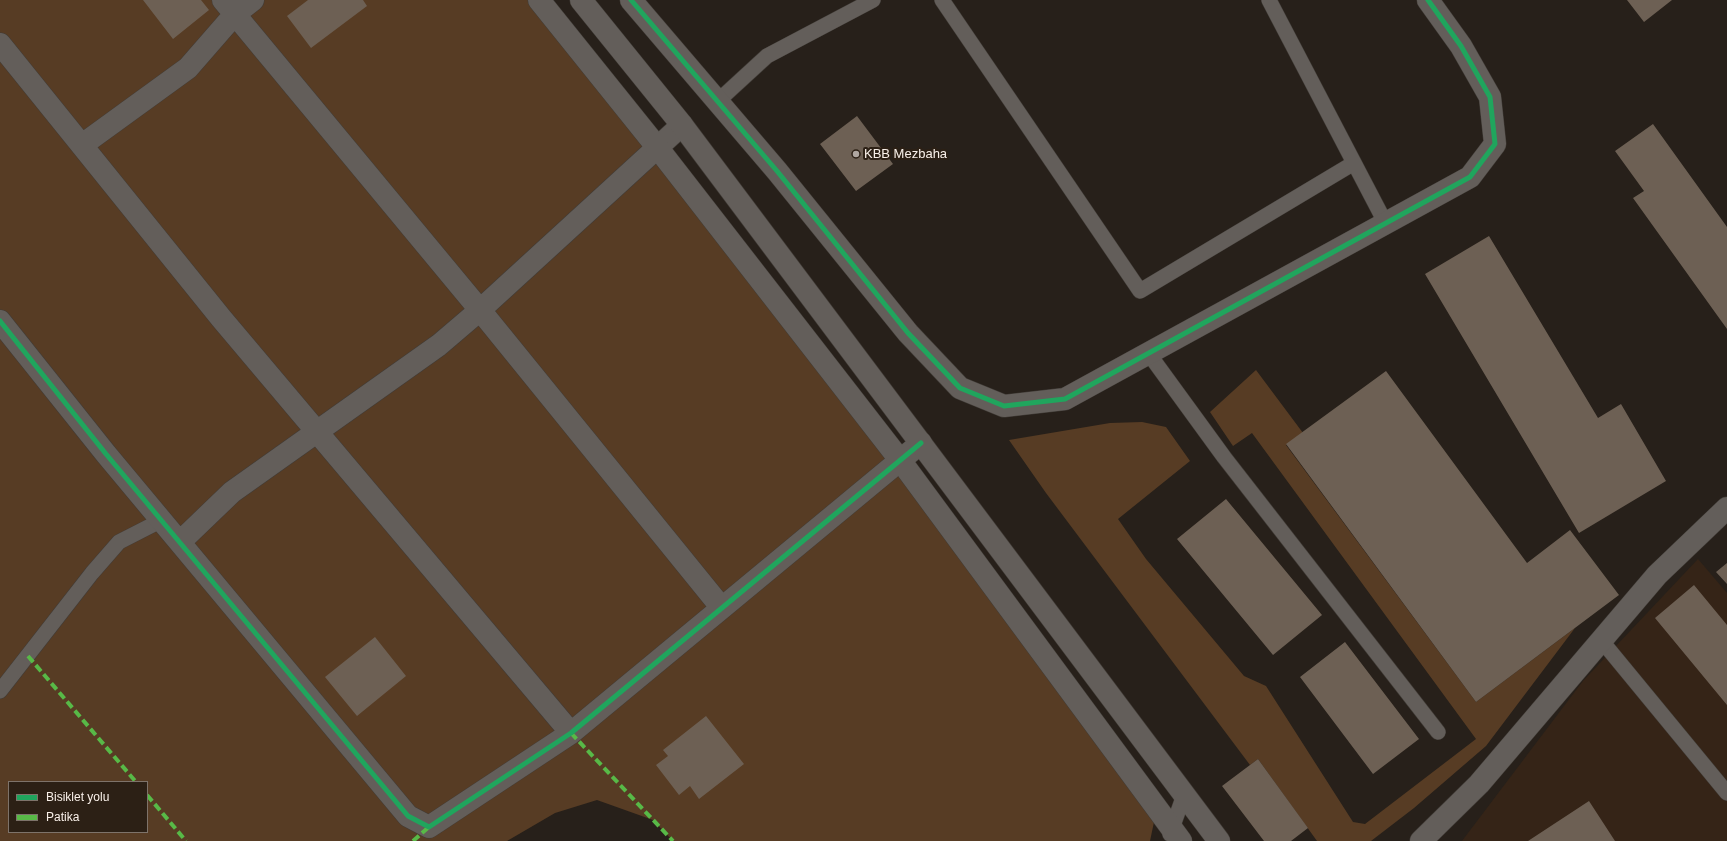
<!DOCTYPE html>
<style>
body{margin:0}
#map{position:relative;width:1727px;height:841px;overflow:hidden;background:#27201a;font-family:Helvetica,sans-serif}
canvas{display:block}
.legend{position:absolute;left:8px;top:781px;width:140px;height:52px;box-sizing:border-box;background:#2c2015;border:1px solid #7e736a;margin:0;padding:5px 7px;list-style:none;font-size:12px;color:#f9f0e9}
.legend li{display:flex;align-items:center;gap:8px;height:20px}
.legend b{width:20px;border:1px solid #7e736a}
</style>
<div id="map">
<canvas width="1727" height="841"></canvas>
<ul class="legend">
<li><b style="height:5px;background:#20a55d"></b>Bisiklet yolu</li>
<li><b style="height:5px;background:#58b947"></b>Patika</li>
</ul>
</div>
<script>
const g = document.querySelector('canvas').getContext('2d');
g.lineJoin = 'round';
function fill(path, color) {
  g.fillStyle = color;
  g.fill(path, 'evenodd');
}
function shape(rows) {
  const path = new Path2D();
  for (const r of rows) {
    path.moveTo(r[0], r[1]);
    for (let i = 2; i < r.length; i += 2) path.lineTo(r[i], r[i + 1]);
  }
  return path;
}
function strokePath(path, color, width, dash) {
  g.strokeStyle = color;
  g.lineWidth = width;
  g.lineCap = dash ? 'butt' : 'round';
  g.setLineDash(dash || []);
  g.stroke(path);
}
function label(font, color, halo, rows, align = 'center') {
  g.font = font + ' Helvetica,sans-serif';
  g.lineWidth = 4;
  g.setLineDash([]);
  g.textBaseline = 'middle';
  g.strokeStyle = halo;
  g.fillStyle = color;
  for (const [text, x, y, turn = 0] of rows) {
    g.save();
    g.translate(x, y);
    g.rotate((+turn || 0) * Math.PI / 180);
    g.textAlign = isNaN(turn) ? turn : align;
    if (halo) g.strokeText(text, 0, 0);
    g.fillText(text, 0, 0);
    g.restore();
  }
}
const built = shape([
 [1698,559,1727,593,1727,841,1462,841,1583,681]
]);
const green = shape([
 [0,0,539,0,657,147,1154,822,1150,841,673,841,653,820,597,800,555,813,507,841,0,841],
 [9,782,147,782,147,832,9,832],
 [1256,370,1303,433,1286,445,1476,702,1575,628,1486,746,1414,808,1371,841,1317,841,1258,759,1250,765,1046,493,1009,440,1110,423,1142,422,1166,427,1190,461,1118,519,1146,559,1244,676,1266,686,1353,822,1365,824,1476,739,1252,433,1233,446,1210,412]
]);
const building = shape([
 [143,0,201,0,209,10,173,39],
 [308,0,363,0,367,6,311,48,287,16],
 [1627,0,1672,0,1644,22],
 [857,116,893,164,856,191,820,144],
 [1653,124,1727,227,1727,329,1633,198,1644,191,1615,151],
 [1489,236,1598,418,1621,404,1666,481,1579,533,1425,274],
 [1386,371,1527,563,1570,530,1619,595,1476,702,1286,444],
 [1226,499,1322,615,1273,655,1177,539],
 [1727,563,1727,584,1716,572],
 [1694,585,1727,625,1727,705,1655,618],
 [375,637,406,676,357,716,325,677],
 [1345,642,1419,739,1373,774,1300,677],
 [706,716,744,764,699,799,690,786,679,795,656,765,668,756,663,750],
 [1258,759,1308,828,1291,841,1264,841,1222,786],
 [1589,801,1615,841,1528,841]
]);
const lane = shape([
 [942,0,1140,291,1354,163],
 [1269,0,1386,224],
 [718,101,767,56,873,0],
 [1149,354,1224,457,1438,732],
 [1601,640,1727,793],
 [0,691,92,573,119,542,162,520],
 [1170,834,1184,795]
]);
const street = shape([
 [223,0,480,310,721,607],
 [631,0,777,171,908,333,960,388,1004,406,1065,399,1470,177,1495,144,1490,97,1461,46,1428,0],
 [0,44,221,318,571,733],
 [82,145,188,68,235,14,253,0],
 [0,321,106,454,408,816,429,827,571,733,921,443],
 [180,542,232,492,439,345,480,310,682,125],
 [1421,841,1479,784,1657,575,1727,508]
]);
const secondary = shape([
 [539,0,657,147,900,460,1181,841],
 [581,0,682,125,1219,841]
]);
const quiet = shape([
 [28,656,136,782],
 [571,733,673,841],
 [147,795,186,841],
 [413,841,429,827]
]);
const cycleway = shape([
 [631,0,777,171,908,333,960,388,1004,406,1065,399,1470,177,1495,144,1490,97,1461,46,1428,0],
 [0,321,106,454,408,816,429,827,571,733,921,443]
]);
const markers = [
 [856,154,4,"#b0a7a1"]
];
const poiNames = [
 ["KBB Mezbaha",864,154]
];
fill(built, '#352417');
fill(green, '#573c24');
fill(building, '#6d6054');
strokePath(lane, '#413c37', 16);
strokePath(street, '#413c37', 23);
strokePath(secondary, '#413c37', 23);
strokePath(lane, '#635e5a', 15);
strokePath(street, '#635e5a', 22);
strokePath(secondary, '#635e5a', 22);
strokePath(quiet, '#58b947', 4, [8, 4]);
strokePath(cycleway, '#20a55d', 5);
for (const [x, y, r, color] of markers) {
  const dot = new Path2D();
  dot.arc(x, y, r, 0, 2 * Math.PI);
  g.fillStyle = color;
  g.fill(dot);
  strokePath(dot, '#2c2015', 1.5);
}
label('13px', '#f9f0e9', '#2c2015', poiNames, 'left');
</script>
